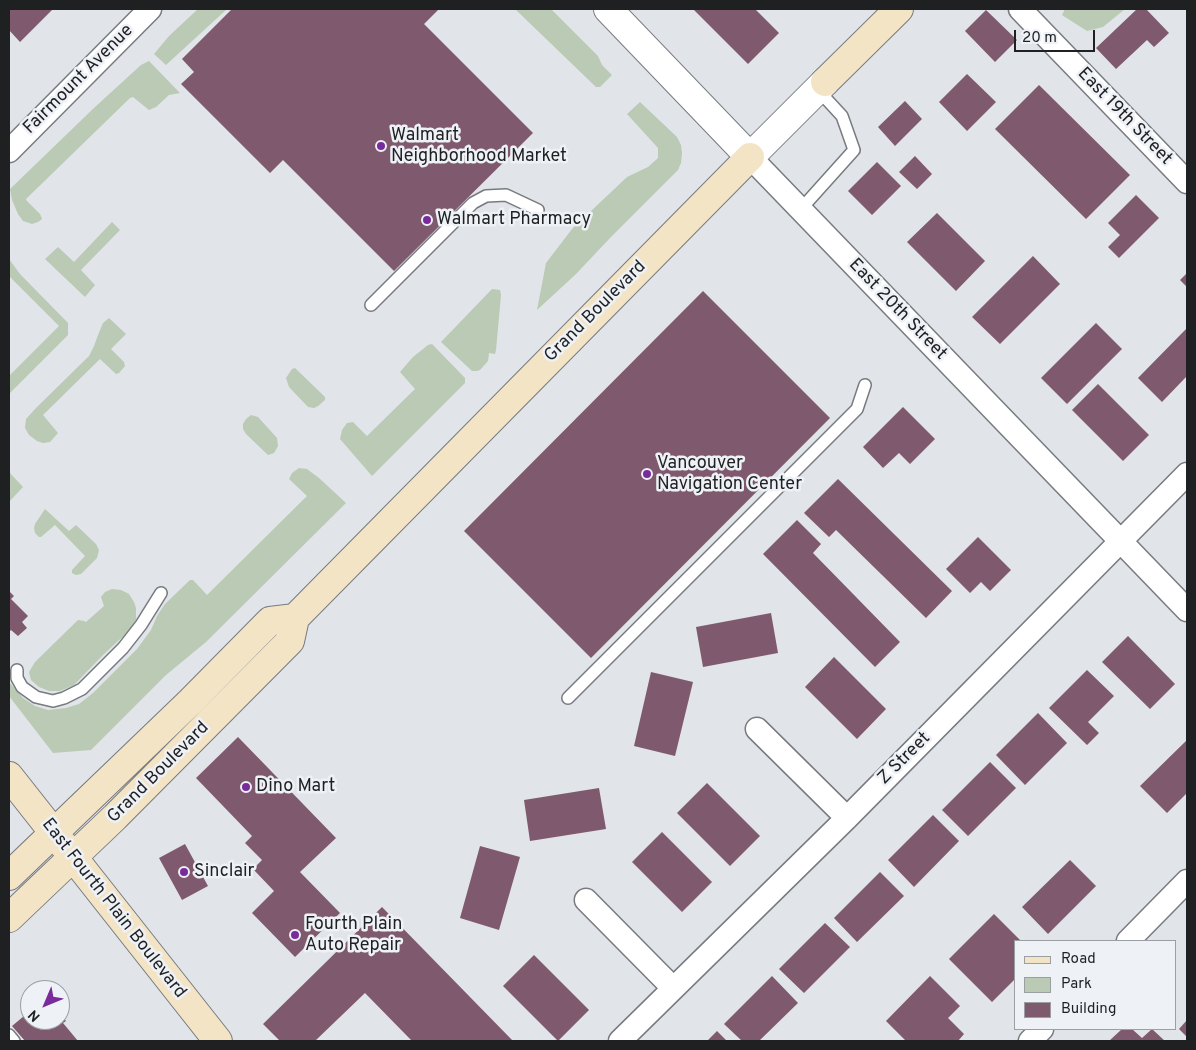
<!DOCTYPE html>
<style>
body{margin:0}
#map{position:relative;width:1196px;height:1050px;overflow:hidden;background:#e1e4e9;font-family:Overpass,sans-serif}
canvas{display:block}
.frame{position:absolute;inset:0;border:10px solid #1f2022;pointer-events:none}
.legend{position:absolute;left:1014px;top:940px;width:162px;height:90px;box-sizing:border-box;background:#eef2f7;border:1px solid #9b9ea2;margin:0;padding:6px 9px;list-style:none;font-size:15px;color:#1f2022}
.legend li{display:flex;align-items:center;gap:10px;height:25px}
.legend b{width:25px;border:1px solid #9b9ea2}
.north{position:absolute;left:20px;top:980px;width:50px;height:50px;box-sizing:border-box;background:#eef2f7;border:1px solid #9b9ea2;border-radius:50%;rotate:225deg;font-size:14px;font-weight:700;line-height:20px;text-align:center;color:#1f2022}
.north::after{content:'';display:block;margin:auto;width:18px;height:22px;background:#792b9c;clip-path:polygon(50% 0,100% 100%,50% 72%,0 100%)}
.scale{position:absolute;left:1014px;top:30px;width:81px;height:22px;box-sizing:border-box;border:2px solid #1f2022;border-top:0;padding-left:6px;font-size:15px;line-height:18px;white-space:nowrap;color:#1f2022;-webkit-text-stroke:4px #eef2f7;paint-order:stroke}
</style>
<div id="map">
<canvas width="1196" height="1050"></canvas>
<div class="frame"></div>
<ul class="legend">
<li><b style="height:6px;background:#f3e4c6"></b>Road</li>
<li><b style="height:14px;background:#bacab4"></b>Park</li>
<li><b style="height:14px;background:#7f596d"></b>Building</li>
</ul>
<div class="north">N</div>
<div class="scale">20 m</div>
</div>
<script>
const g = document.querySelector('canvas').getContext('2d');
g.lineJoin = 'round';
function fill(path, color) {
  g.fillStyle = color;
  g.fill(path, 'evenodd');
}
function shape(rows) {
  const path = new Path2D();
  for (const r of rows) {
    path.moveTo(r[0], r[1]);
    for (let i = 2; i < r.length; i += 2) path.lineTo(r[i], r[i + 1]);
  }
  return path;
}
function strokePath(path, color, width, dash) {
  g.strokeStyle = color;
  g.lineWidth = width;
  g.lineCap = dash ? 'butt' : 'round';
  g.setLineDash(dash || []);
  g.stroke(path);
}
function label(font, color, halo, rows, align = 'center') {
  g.font = font + ' Overpass,sans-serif';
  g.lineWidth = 5;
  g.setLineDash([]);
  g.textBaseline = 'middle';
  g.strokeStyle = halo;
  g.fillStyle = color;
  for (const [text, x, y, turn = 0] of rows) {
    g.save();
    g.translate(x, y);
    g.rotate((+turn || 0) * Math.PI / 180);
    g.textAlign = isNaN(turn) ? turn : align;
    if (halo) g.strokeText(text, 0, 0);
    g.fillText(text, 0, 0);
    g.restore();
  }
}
const green = shape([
 [198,9,227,9,166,65,154,54,169,36],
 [515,9,551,9,598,56,602,65,612,75,600,87,596,87],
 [1065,9,1125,9,1103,27,1087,31,1062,15],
 [149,61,180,93,169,95,156,107,149,110,133,97,130,98,26,199,27,201,40,214,42,219,38,222,32,224,23,221,18,214,12,200,10,189,95,107,141,65],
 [640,102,677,137,681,145,682,153,681,163,678,170,610,238,576,274,537,310,546,263,572,229,627,177,648,167,658,158,658,148,627,114],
 [112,222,120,230,81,270,95,285,85,297,45,259,58,247,74,262],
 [9,259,20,274,68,323,68,335,9,394,10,386,9,376,59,326,9,276],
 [492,289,500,290,501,295,496,350,495,354,489,353,488,361,480,370,477,371,472,371,441,342],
 [109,318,126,334,111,349,124,362,125,366,119,373,116,374,100,359,43,415,58,433,50,442,43,443,37,441,29,435,25,428,26,419,36,408,89,356,94,346,98,335,103,323],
 [432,344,465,378,465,383,372,476,340,439,342,430,347,423,353,422,367,436,415,389,400,372,413,357,428,345],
 [295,368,325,397,325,400,318,406,314,408,308,407,289,387,286,378,292,369],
 [251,415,258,417,277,438,278,446,274,453,268,455,246,434,243,429,243,424,246,419],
 [299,468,307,469,319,478,346,503,206,642,166,675,91,750,53,753,9,696,9,682,23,698,35,706,48,710,66,708,79,704,93,693,137,649,151,630,157,616,165,604,190,580,193,580,207,595,307,496,289,479,292,473],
 [9,472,23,487,9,502],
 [45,509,69,531,76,525,96,544,99,550,97,558,81,574,76,575,72,573,72,570,85,556,55,525,41,537,39,537,35,533,34,528,35,524],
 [112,589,121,590,129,594,134,602,136,608,136,620,130,630,103,655,74,685,60,691,49,691,39,687,31,680,29,672,35,662,78,620,84,621,86,622,104,606,101,597,105,592]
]);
const building = shape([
 [9,9,53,9,20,42,9,30],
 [232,9,439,9,424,24,533,133,394,271,283,160,270,173,181,84,194,72,182,59],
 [693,9,755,9,779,33,748,64],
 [1137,9,1146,9,1169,33,1154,47,1147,40,1116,69,1096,48],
 [986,10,1017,40,995,62,965,31],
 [967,74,996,102,967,131,939,102],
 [1039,85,1130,175,1086,219,995,129],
 [905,101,922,119,895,146,878,127],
 [915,156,932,174,917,189,899,172],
 [877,162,901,186,872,215,848,191],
 [1136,195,1159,218,1119,258,1108,247,1120,235,1108,223],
 [937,213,985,261,956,291,907,242],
 [1033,256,1060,284,1000,344,972,317],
 [1187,273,1187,287,1180,280],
 [703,291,830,418,591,658,464,531],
 [1096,323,1122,349,1067,404,1041,378],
 [1187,328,1187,376,1162,402,1138,378],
 [1098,384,1149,435,1123,461,1072,410],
 [903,407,935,439,910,464,899,453,883,468,863,447],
 [838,479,952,591,926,618,836,530,829,537,804,513],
 [797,520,821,544,813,553,900,642,875,667,763,554],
 [978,537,1011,570,990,591,981,582,970,593,946,569],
 [9,591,14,596,11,599,28,616,22,622,27,628,18,636,11,630,9,632],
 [771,613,778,653,703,667,696,627],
 [1128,636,1175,684,1150,709,1102,662],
 [834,657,886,709,857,739,805,687],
 [1087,670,1114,696,1088,722,1099,733,1087,745,1049,708],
 [651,672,693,682,675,756,634,746],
 [1038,713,1067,743,1025,785,996,755],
 [238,737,336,838,300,872,340,913,295,957,252,913,274,891,253,869,262,860,245,843,252,836,196,778],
 [1187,740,1187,793,1167,813,1140,786],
 [990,762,1016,788,968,836,942,810],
 [707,783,760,836,730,866,677,813],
 [599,788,606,829,530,841,524,800],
 [933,815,959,841,914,887,888,860],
 [662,832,712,882,682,912,632,862],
 [185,844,208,886,182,900,159,858],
 [480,846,520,857,499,930,460,918],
 [1070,860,1096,886,1048,934,1022,907],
 [880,872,904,896,857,942,834,918],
 [382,907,513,1041,412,1041,365,993,315,1041,280,1041,263,1024],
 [994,914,1021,941,1015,941,1015,979,992,1002,949,959],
 [825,923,850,947,804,993,779,969],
 [534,955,589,1010,558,1041,503,986],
 [772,976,798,1003,759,1041,742,1041,724,1024],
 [930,976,960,1006,948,1018,964,1034,958,1041,931,1041,929,1040,928,1041,906,1041,886,1021],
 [30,1011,30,1020,60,1020,60,1014,66,1021,63,1023,78,1041,25,1041,12,1026],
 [1187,1020,1187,1037,1179,1029],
 [1122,1029,1132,1029,1142,1038,1152,1029,1165,1041,1109,1041],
 [717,1031,727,1041,707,1041]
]);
const service = shape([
 [801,209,854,150,842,116,818,90],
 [371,305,473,203,486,196,506,195,538,210],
 [17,670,17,678,22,687,36,697,53,701,64,698,82,689,123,648,141,625,161,593],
 [568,698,857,409,865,385],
 [9,1035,14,1041]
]);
const minor = shape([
 [1020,9,1187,182],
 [9,151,150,9],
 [750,157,1187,610],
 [757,729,847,818],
 [586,900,673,988],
 [1128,941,1187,881],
 [620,1041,847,818,1187,474],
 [1030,1041,1042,1029]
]);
const tertiary = shape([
 [608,9,750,157,825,82]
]);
const secondary = shape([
 [825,82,899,9],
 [9,776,218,1041],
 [9,876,190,702,270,621,295,618],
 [9,918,115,817,290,641,295,618,750,157]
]);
const markers = [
 [381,146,5,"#792b9c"],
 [427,220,5,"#792b9c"],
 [647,474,5,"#792b9c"],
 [246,787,5,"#792b9c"],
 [184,872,5,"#792b9c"],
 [295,935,5,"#792b9c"]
];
const streetNames = [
 ["Fairmount Avenue",79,80,-45],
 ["East 19th Street",1124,117,46],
 ["East 20th Street",897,310,46],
 ["Grand Boulevard",596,312,-45],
 ["Z Street",905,759,-45],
 ["Grand Boulevard",159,773,-45],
 ["East Fourth Plain Boulevard",113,909,52]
];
const poiNames = [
 ["Walmart",391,136],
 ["Neighborhood Market",391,157],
 ["Walmart Pharmacy",437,220],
 ["Vancouver",657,464],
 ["Navigation Center",657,485],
 ["Dino Mart",256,787],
 ["Sinclair",194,872],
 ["Fourth Plain",305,925],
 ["Auto Repair",305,946]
];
fill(green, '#bacab4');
fill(building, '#7f596d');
strokePath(service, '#777b7f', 14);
strokePath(minor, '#777b7f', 25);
strokePath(tertiary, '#777b7f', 30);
strokePath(secondary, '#777b7f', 30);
strokePath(service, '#fff', 11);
strokePath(minor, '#fff', 22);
strokePath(tertiary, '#fff', 28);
strokePath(secondary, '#f3e4c6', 28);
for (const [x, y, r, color] of markers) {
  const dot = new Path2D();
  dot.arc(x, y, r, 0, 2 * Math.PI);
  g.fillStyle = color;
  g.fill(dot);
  strokePath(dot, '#eef2f7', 2);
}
label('18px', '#1f2022', '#eef2f7', streetNames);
label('18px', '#1f2022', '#eef2f7', poiNames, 'left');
</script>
